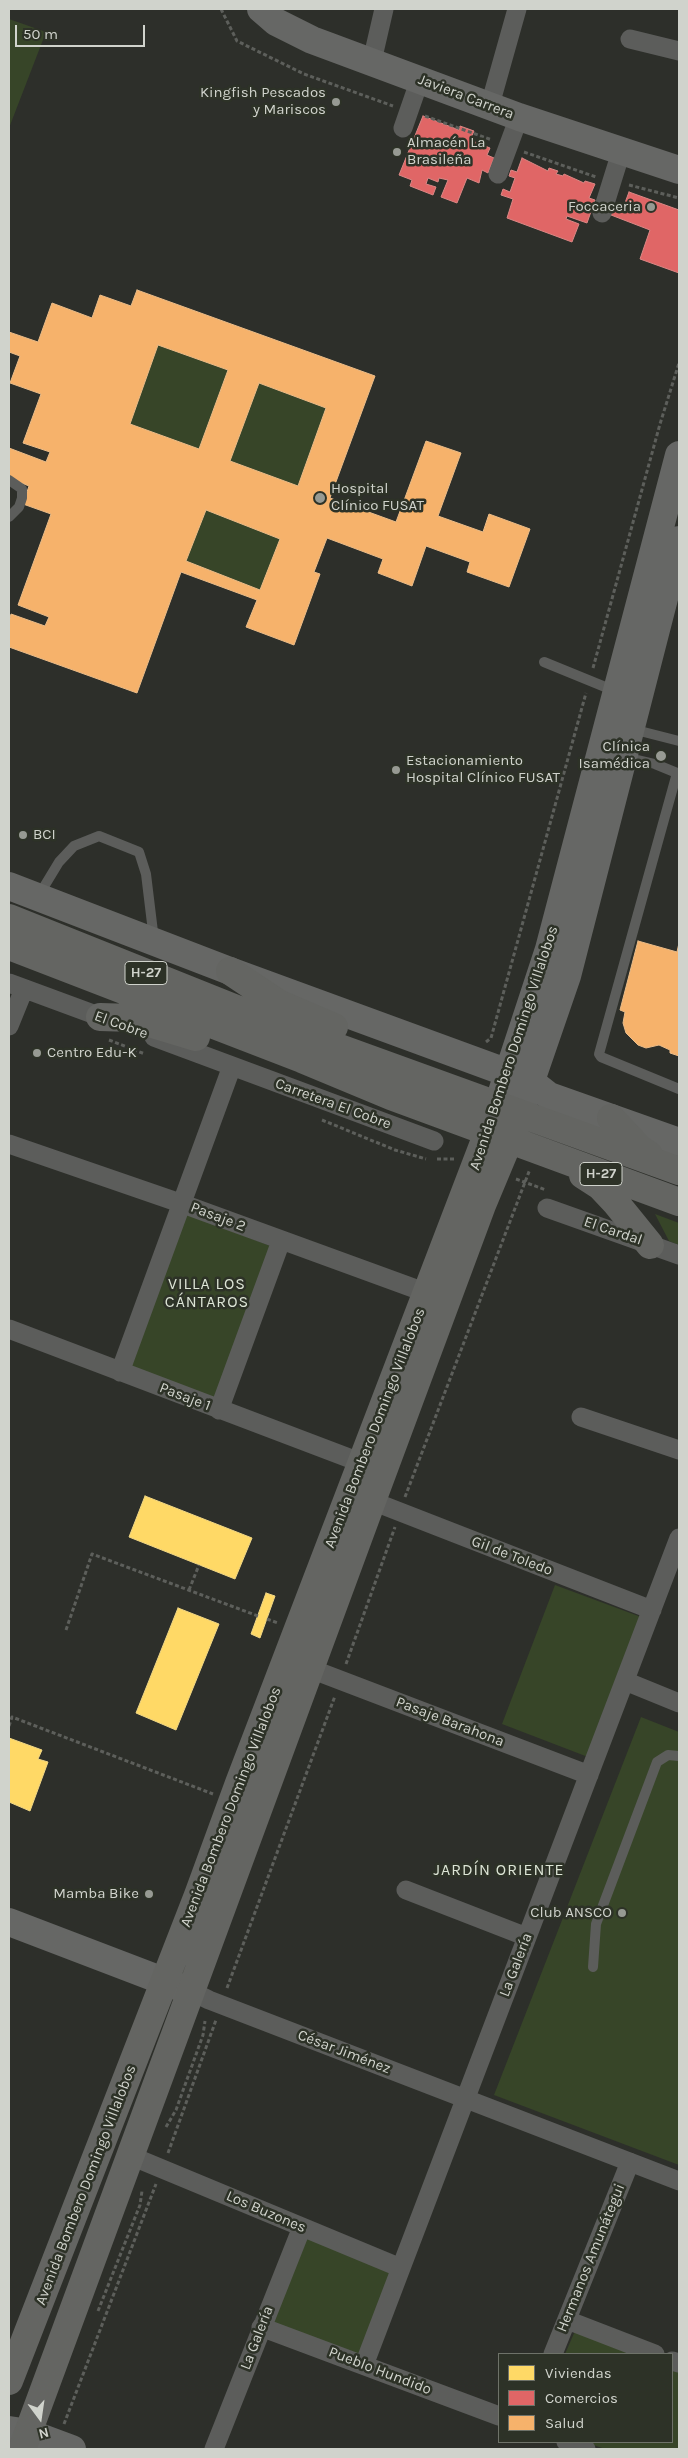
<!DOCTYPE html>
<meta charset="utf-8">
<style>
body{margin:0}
#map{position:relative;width:688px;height:2458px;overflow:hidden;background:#2d2f2a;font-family:Karla,sans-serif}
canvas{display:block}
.frame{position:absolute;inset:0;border:10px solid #d0d3cc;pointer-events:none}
.legend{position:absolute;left:498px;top:2353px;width:175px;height:90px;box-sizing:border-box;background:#2d3227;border:1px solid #6e7269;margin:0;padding:6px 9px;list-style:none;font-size:15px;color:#d0d3cc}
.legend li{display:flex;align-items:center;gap:10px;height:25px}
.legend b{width:25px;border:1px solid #6e7269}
.north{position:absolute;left:15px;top:2393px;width:50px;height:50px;-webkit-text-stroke:4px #2d3227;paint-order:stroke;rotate:166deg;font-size:14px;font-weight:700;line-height:20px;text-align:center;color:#d0d3cc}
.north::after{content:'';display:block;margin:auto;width:18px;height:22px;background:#d0d3cc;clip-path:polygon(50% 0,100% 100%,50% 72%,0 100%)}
.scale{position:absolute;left:15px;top:25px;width:130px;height:22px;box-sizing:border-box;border:2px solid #d0d3cc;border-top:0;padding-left:6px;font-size:15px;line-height:18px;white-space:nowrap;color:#d0d3cc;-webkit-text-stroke:4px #2d3227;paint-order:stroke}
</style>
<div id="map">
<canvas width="688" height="2458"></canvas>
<div class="frame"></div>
<ul class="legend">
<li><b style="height:14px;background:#ffd966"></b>Viviendas</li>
<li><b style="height:14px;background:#e06666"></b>Comercios</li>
<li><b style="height:14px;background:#f6b26b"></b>Salud</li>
</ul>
<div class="north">N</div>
<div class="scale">50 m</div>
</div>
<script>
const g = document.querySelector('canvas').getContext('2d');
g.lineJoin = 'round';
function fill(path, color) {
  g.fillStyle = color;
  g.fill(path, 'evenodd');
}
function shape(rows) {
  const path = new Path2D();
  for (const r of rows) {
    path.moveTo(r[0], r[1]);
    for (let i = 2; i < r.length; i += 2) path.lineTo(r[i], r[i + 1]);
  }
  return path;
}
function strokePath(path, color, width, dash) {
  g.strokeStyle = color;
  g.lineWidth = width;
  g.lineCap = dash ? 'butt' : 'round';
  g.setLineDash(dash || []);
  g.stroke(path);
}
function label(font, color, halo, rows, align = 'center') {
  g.font = font + ' Karla,sans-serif';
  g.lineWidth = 5;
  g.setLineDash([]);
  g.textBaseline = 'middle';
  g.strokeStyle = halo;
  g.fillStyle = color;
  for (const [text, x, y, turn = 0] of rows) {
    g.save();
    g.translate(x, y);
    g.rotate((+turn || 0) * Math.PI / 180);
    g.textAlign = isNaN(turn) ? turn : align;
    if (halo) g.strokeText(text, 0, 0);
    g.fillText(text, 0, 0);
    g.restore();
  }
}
const green = shape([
 [9,19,46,32,9,128],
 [158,345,228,370,199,449,130,424],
 [259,383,326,408,298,486,230,461],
 [206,510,280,539,260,590,186,561],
 [183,1213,276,1248,218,1404,124,1369],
 [655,1214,679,1223,679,1245,669,1241],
 [555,1585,641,1617,588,1757,502,1724],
 [641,1717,679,1732,679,2165,494,2095],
 [305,2234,393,2272,359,2358,270,2324],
 [575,2331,634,2354,565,2354],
 [672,2369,679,2372,679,2449,605,2449,585,2442,672,2442]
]);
const homes = shape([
 [145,1496,252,1538,235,1579,129,1537,145,1496],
 [266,1593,275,1596,260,1638,251,1634,266,1593],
 [178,1608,219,1624,176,1730,136,1713,178,1608],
 [9,1738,42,1750,38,1759,48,1762,30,1811,9,1802,9,1738]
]);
const shops = shape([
 [423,116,459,130,460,126,474,131,470,140,490,148,487,155,494,158,488,173,482,170,479,183,467,178,457,203,441,197,448,180,439,178,438,182,428,178,426,184,436,187,433,195,410,186,412,180,399,175,423,116],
 [522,158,548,171,549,168,558,171,556,174,563,176,564,174,584,183,585,181,595,184,589,198,595,200,587,223,567,216,566,219,579,224,572,242,507,218,513,199,501,195,503,189,510,192,515,178,509,176,511,170,517,172,522,158],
 [629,192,679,210,679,273,640,259,650,230,611,215,614,207,622,211,629,192]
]);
const health = shape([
 [137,290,375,376,330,498,396,522,426,441,461,453,438,516,483,532,489,514,530,529,509,587,467,572,470,562,426,546,412,586,378,573,383,559,327,538,314,572,320,574,294,645,246,627,257,600,181,572,137,693,9,647,9,622,11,614,45,626,49,617,18,605,51,514,23,504,29,486,9,478,9,448,46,462,50,452,23,443,41,394,10,383,20,356,9,352,9,332,38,342,52,303,92,318,100,295,131,306,137,290],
 [158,345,228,370,199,449,130,424,158,345],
 [259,383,326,408,298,486,230,461,259,383],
 [206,510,280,539,260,590,186,561,206,510],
 [638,941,677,952,679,943,679,1056,670,1053,670,1050,659,1045,646,1048,638,1045,626,1033,623,1023,625,1012,620,1010,638,941]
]);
const path = shape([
 [221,9,237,41,304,74,393,106],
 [425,116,492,140],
 [524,152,596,177],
 [629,185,679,198],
 [593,668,660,424,679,363],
 [109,1040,145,1054],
 [486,1042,491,1038,586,693],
 [322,1120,395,1150,426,1159],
 [437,1159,456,1159],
 [516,1179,546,1190],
 [405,1497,530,1169],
 [189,1590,199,1565],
 [267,1619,278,1623],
 [66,1630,92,1554,258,1616],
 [346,1664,395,1527],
 [9,1726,12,1717,213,1794],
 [227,1988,335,1696],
 [166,2127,176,2110,203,2035,205,2021],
 [168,2153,216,2020],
 [98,2311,140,2205,142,2191],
 [64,2424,156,2184]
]);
const lane = shape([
 [9,480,22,489,22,498,19,507,9,517],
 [544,662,615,691],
 [632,729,679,741],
 [625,757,655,764,677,773,599,1054,601,1057,679,1089],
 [39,895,59,862,74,846,99,836,139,852,146,874,154,940],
 [593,1967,596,1924,657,1762,668,1755,679,1756]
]);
const street = shape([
 [630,39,679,51],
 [372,61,384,9],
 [490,105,517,9],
 [403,128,420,79],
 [498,174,519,117],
 [602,213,621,152],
 [9,983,112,1021],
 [9,1026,24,989],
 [154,1037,434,1141],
 [9,1144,183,1204,427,1293],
 [547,1208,679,1255],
 [9,1329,362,1463],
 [120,1372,232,1066],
 [219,1410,281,1241],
 [581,1417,679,1450],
 [372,1501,652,1610],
 [311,1669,589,1775],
 [625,1681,679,1703],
 [406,1890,527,1937],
 [191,1991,209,2000,679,2181],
 [131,2156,401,2268],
 [567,2320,655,2354],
 [261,2327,499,2416],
 [553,2354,630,2162],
 [672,2361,679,2363],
 [364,2365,679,1538],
 [566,2442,586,2449],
 [214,2449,302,2227]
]);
const secondary = shape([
 [261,9,276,22,312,40,519,117,679,170],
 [9,886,230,971,530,1081,549,1096,679,1142],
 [502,1092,549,949,679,455],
 [525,1098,567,976,679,540],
 [9,1922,187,1990],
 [9,2430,29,2433,72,2449]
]);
const primary = shape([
 [9,918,284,1028,679,1171],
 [9,946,302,1059,391,1096,679,1202],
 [230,971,278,1003,334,1027],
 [100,1017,133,1018,196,1037],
 [611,1118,640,1149,649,1155],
 [583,1175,600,1186,616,1203,650,1245],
 [9,2381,198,1895,239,1783,498,1106],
 [22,2449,372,1501,482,1205,520,1114]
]);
const markers = [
 [336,102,5,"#979a93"],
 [397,152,5,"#979a93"],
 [651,207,5,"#979a93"],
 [320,498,6,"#979a93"],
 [661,756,6,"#979a93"],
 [396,770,5,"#979a93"],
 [23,835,5,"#979a93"],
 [37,1053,5,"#979a93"],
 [149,1894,5,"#979a93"],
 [622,1913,5,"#979a93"]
];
const shields = [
 [146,973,42],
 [601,1174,42]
];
const shieldNames = [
 ["H-27",146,973],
 ["H-27",601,1174]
];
const poiNames = [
 ["Kingfish Pescados",326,93],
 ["y Mariscos",326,110],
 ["Almacén La",407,143,"left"],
 ["Brasileña",407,160,"left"],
 ["Foccaceria",641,207],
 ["Hospital",331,489,"left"],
 ["Clínico FUSAT",331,506,"left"],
 ["Clínica",650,747],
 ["Isamédica",650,764],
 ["Estacionamiento",406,761,"left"],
 ["Hospital Clínico FUSAT",406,778,"left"],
 ["BCI",33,835,"left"],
 ["Centro Edu-K",47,1053,"left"],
 ["Mamba Bike",139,1894],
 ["Club ANSCO",612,1913]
];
const streetNames = [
 ["Javiera Carrera",466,97,21],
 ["El Cobre",121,1025,20],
 ["Avenida Bombero Domingo Villalobos",514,1048,-72],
 ["Carretera El Cobre",333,1104,20],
 ["Pasaje 2",218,1217,21],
 ["El Cardal",613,1231,19],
 ["Pasaje 1",185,1397,21],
 ["Avenida Bombero Domingo Villalobos",375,1428,-69],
 ["Gil de Toledo",512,1556,21],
 ["Pasaje Barahona",450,1722,21],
 ["Avenida Bombero Domingo Villalobos",231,1807,-69],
 ["La Galería",516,1965,-69],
 ["César Jiménez",344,2052,21],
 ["Avenida Bombero Domingo Villalobos",86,2185,-69],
 ["Los Buzones",266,2212,23],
 ["Hermanos Amunátegui",591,2258,-68],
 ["La Galería",257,2338,-69],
 ["Pueblo Hundido",380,2371,21]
];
const neighbourhoodNames = [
 ["VILLA LOS",207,1284],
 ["CÁNTAROS",207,1302],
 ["JARDÍN ORIENTE",499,1870]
];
fill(green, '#374528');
fill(homes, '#ffd966');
strokePath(homes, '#f1d785', 1);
fill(shops, '#e06666');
strokePath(shops, '#db8785', 1);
fill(health, '#f6b26b');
strokePath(health, '#ebbc88', 1);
strokePath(path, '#5d5f5b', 3, [4, 2.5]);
strokePath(lane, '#5c5d5b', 10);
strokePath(street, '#5c5d5b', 19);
strokePath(secondary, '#666765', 28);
strokePath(primary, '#646562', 28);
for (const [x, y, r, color] of markers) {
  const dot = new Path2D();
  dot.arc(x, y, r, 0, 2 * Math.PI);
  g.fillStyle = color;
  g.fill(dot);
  strokePath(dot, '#2d3227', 2);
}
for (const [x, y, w] of shields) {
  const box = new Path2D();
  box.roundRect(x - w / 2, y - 11.5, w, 23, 4);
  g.fillStyle = '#2d3227';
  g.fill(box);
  strokePath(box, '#d0d3cc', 1);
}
label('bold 14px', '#d0d3cc', null, shieldNames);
label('15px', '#d0d3cc', '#2d3227', poiNames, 'right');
label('15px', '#d0d3cc', '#2d3227', streetNames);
g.letterSpacing = '1px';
label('16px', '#dde5d6', '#2d3227', neighbourhoodNames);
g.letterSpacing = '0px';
</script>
